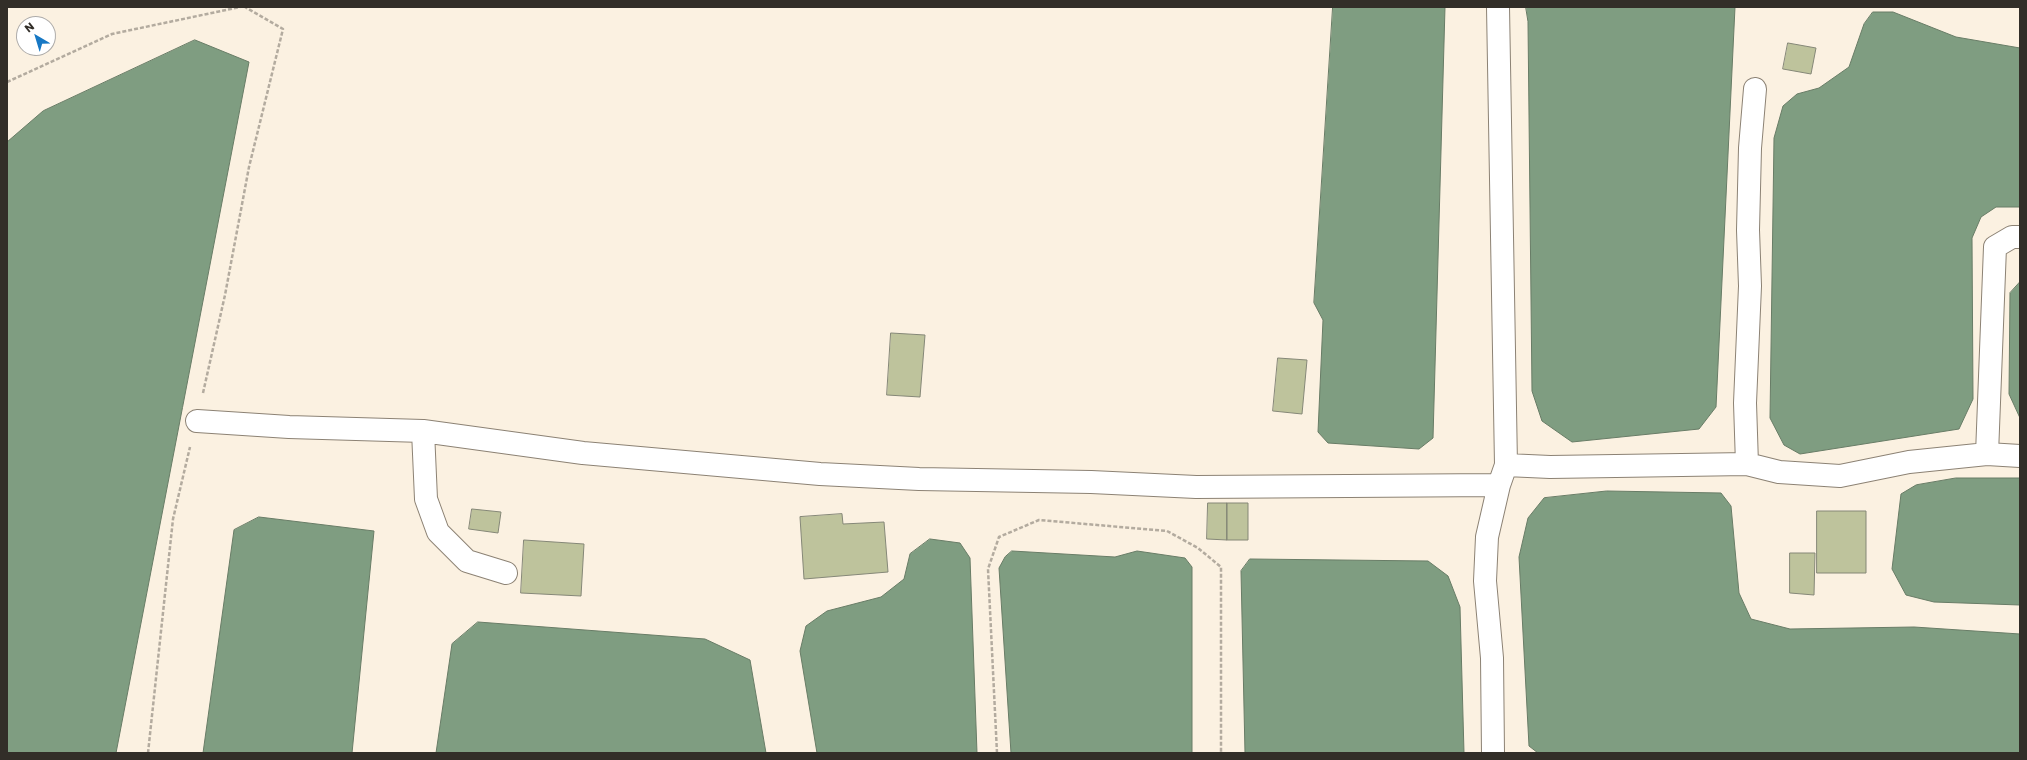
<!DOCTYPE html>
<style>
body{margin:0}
#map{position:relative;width:2027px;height:760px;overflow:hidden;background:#fbf1e1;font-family:Poppins,sans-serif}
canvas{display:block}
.frame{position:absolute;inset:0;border:8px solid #322e28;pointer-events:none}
.north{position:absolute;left:16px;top:16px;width:40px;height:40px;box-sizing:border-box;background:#fff;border:1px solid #adaba9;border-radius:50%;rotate:322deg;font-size:11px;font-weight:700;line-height:16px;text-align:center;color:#322e28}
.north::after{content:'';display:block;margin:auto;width:14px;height:18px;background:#1778c4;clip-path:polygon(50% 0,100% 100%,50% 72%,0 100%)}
</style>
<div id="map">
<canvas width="2027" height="760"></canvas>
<div class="frame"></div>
<div class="north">N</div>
</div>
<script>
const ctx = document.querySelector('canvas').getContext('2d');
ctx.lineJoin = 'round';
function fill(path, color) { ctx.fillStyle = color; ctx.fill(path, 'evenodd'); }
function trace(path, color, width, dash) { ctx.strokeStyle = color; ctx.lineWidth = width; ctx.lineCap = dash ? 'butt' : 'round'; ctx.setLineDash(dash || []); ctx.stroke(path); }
const water = new Path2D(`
 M1333 7H1445L1433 438 1419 449 1328 443 1318 432 1323 320 1314 303Z
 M1526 7H1735L1716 407 1699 429 1572 442 1542 421 1532 391 1528 22Z
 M1873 12H1893L1956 37 2020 48V207H1996L1981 217 1972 238 1973 399 1959 429 1800 454 1784 445 1770 418 1774 138 1783 106 1797 94 1819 88 1849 67 1864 24Z
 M195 40 249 62 116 753H7V142L43 111Z
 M2020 282V418L2009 394 2010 293Z
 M1956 478H2020V605L1934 602 1906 595 1892 569 1901 494 1916 485Z
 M1607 491 1721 493 1731 506 1739 593 1751 619 1790 629 1914 627 2020 634V753H1538L1529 746 1519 557 1528 518 1544 498Z
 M259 517 374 531 352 753H203L234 530Z
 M930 539 960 543 970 558 977 753H817L800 651 806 626 827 611 881 597 904 579 910 554Z
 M1012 551 1115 557 1137 551 1185 558 1192 567V753H1011L999 568 1005 557Z
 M1250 559 1428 561 1448 576 1460 607 1464 753H1245L1241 571Z
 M478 622 705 639 750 660 766 753H436L452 644Z`);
const building = new Path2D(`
 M1788 43 1816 48 1811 74 1783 69Z
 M891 333 925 335 920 397 887 395Z
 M1278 358 1307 360 1302 414 1273 411Z
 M1208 503H1227V540L1207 539Z
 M1227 503H1248V540H1227Z
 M472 509 501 512 498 533 469 529Z
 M1817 511H1866V573H1817Z
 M842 514 843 524 884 522 888 572 804 579 800 517Z
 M524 540 584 544 581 596 521 593Z
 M1790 553H1815L1814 595 1790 593Z`);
const path = new Path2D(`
 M7 82 112 34 240 7
 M203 393 225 295 249 167 283 29 245 7
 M148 753 173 519 190 447
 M997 753 988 569 999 537 1039 520 1167 531 1198 548 1221 567V753`);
const minor = new Path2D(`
 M197 421 289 427 423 431 583 453 820 474 919 479 1091 482 1196 487 1499 485
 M423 431 426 499 438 532 467 561 506 573
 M1987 454 1995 247 2012 237H2020
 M1747 464 1779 472 1840 476 1909 462 1987 454 2020 456
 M1506 465 1550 467 1747 464 1745 403 1750 286 1748 230 1750 148 1755 89
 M1493 753 1492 658 1485 581 1487 537 1499 485 1506 465 1498 7`);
fill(water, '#7f9d81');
trace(water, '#687c66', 1);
fill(building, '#bec39c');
trace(building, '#858777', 1);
trace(minor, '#8c8274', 24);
trace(path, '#b3ab9f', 2.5, [4, 2]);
trace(minor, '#fff', 22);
</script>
